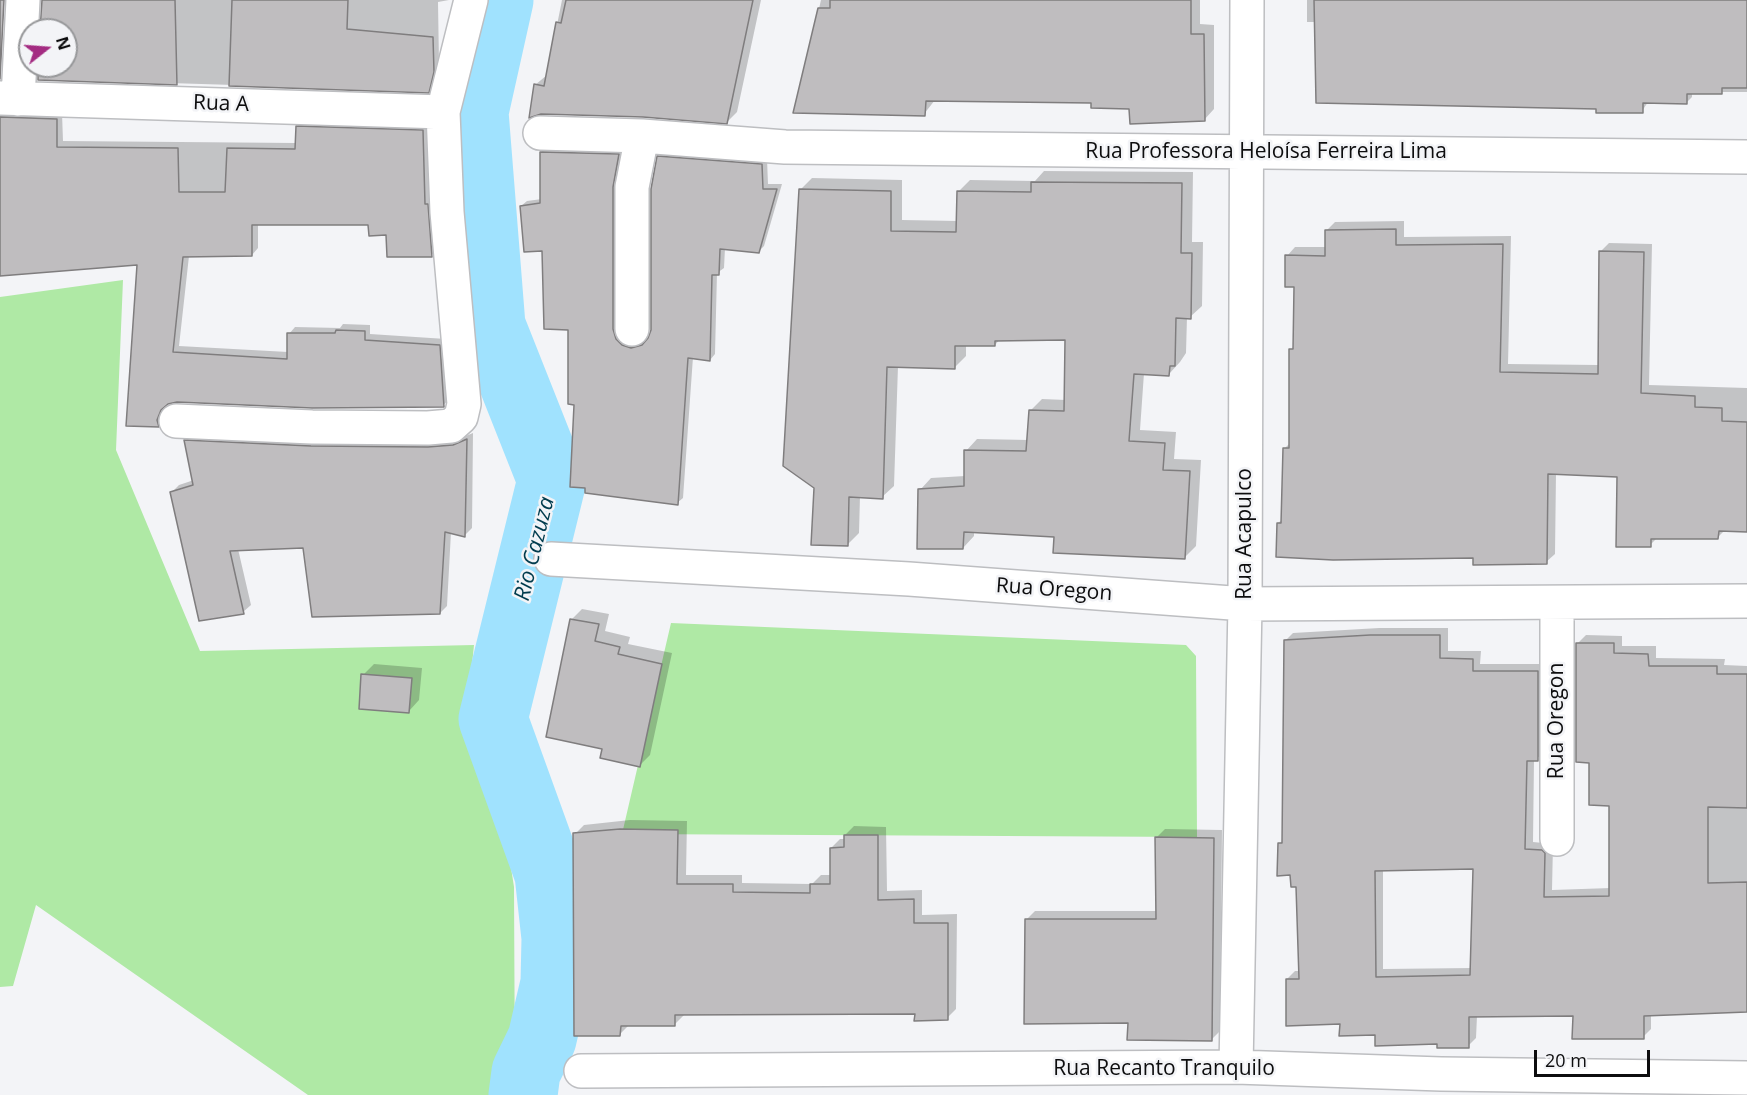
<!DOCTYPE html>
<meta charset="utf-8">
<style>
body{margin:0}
#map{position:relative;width:1747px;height:1095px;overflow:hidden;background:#f3f4f7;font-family:"Open Sans",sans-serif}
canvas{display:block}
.north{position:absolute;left:18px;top:18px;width:60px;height:60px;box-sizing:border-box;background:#f3f4f7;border:2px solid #97989a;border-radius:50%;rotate:73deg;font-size:16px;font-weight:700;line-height:24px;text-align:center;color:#0d0d0e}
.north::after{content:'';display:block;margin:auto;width:21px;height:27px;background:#a42c82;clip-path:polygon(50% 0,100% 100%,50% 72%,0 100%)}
.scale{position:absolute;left:1534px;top:1050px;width:116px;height:27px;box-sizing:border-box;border:3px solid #0d0d0e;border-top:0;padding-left:8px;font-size:18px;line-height:21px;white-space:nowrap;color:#0d0d0e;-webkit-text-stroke:4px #f3f4f7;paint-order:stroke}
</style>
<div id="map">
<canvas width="1747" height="1095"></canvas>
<div class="north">N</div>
<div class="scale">20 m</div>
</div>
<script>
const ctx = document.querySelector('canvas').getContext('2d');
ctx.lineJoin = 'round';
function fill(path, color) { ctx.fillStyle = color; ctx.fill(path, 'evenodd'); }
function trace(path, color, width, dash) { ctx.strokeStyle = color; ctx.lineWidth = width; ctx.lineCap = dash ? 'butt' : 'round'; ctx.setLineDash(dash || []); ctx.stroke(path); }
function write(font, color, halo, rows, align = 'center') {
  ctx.font = font + ' "Open Sans",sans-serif'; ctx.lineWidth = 5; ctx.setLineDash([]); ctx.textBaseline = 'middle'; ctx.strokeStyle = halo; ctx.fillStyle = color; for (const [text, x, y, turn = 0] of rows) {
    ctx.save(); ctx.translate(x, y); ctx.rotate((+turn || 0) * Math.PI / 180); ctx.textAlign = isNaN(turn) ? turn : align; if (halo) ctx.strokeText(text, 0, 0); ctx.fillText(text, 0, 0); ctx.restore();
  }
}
const green = new Path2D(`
 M123 280 116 450 200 651 474 645 467 715 503 816 514 887 515 1095H308L36 905 13 986 0 987V297Z
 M671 623 1186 645 1196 656 1197 837 622 834Z`);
const shadow = new Path2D(`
 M43 0H449L438 2 439 64 434 85 428 91 39 79 40 66H66V30H42Z
 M562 0H761L737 112 727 122 535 85 547 75Z
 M821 0H1200V24L1214 25V109L1204 120 1092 101 935 100 924 114 795 112Z
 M1307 0H1747V92H1692V97L1686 103 1648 102 1642 111 1598 108 1315 22H1307Z
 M0 109 62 113 63 141 297 143V127L303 120 429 124 437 249 431 256 370 223 258 224V248L252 255 189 256 179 346 288 352 289 334 295 327 340 328 343 324 370 325V334L446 339 449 400 442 406 177 401 166 404 164 420 158 426 128 424 138 263 0 275Z
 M547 147 624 149 638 343 649 340 652 330 659 157 664 151 767 159 768 184H782L764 246 759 251 725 248 724 268 717 273 715 354 710 360 693 357 683 498 677 503 575 403 569 328 544 249 521 206 527 201 542 199 541 152Z
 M1044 171 1193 172 1192 242H1203L1202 306 1190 317H1187L1186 353 1180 362 1169 374 1144 373 1140 430 1176 432 1174 459 1201 460 1196 546 1185 557 1056 535 974 531V536L963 548 920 490 931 478 965 476 966 451 977 439 1029 440 1031 410 1042 399 1066 400 1067 339H1000L995 345H966V356L954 368 898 366 894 486 882 497 860 496 859 533 847 545 816 488 801 189 812 178 902 180V220L958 221V192L970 180 1035 181Z
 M1404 221V237L1511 236 1508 364 1599 365 1600 252 1609 243 1652 244 1649 385 1747 388V530H1725L1718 537 1657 538 1650 545 1619 475 1556 473 1555 554 1546 562 1474 557 1278 523 1283 519 1284 449 1291 442V350L1294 346 1296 286 1287 256 1295 247H1326V231L1335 222Z
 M473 433 472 528 465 535 451 532 447 606 440 613 304 546 238 549 251 605 243 612 172 492 179 485 194 480 185 441 192 434 461 438Z
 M582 609 609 614 605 631 630 637 628 644 672 653 650 755 639 766 604 748 547 736 572 619Z
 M1379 628H1448V651H1481L1480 664H1546V752L1534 760 1533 842 1553 844 1552 890 1611 888 1610 804 1591 761 1578 643 1586 635 1622 636V646H1656V658L1725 659 1724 665 1747 666V1010L1651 1014V1029L1643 1037 1574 1015 1477 1016 1476 1038 1468 1046 1376 1034 1341 1023 1287 979 1295 971H1300L1297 886 1280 843 1284 840 1285 641 1293 633ZM1474 868 1472 968 1383 969V869Z
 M374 664 422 668 419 700 409 711 363 675Z
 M630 820 687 821 686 875H742V883L812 884 821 875H831V848L840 839H845V835L854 826 886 827 887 891 922 890V915L957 914 956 1009 947 1018 916 1012 684 1015 675 1024H630L620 1034 575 834 584 825Z
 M1165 829 1222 830 1220 1031 1211 1040 1130 1022 1027 919 1035 911H1157V837Z`);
const river = new Path2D(`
 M499 0 474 112 491 326 552 480 493 719 549 874 556 938 555 983 542 1039 526 1072 523 1095`);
const building = new Path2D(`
 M0 0H4L0 79Z
 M42 0H175L177 85 38 80V66H66V30H40Z
 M232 0H348L347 29 433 37 434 72 429 93 229 86Z
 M566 0H753L727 124 643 117 541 114 529 118 534 84 544 86 556 22 561 23Z
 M830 0H1191V34H1204L1205 121 1130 124 1129 109 1091 108V103L926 101 925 116 793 113 818 8H830Z
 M1314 0H1747V88H1722V94H1687V104L1643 103V113H1596V109L1316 103Z
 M0 117 57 119V147L178 148 179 192H225L227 148 295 149 296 126 423 130 425 204H428L432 257H387L386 235 369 236 368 225H252V256L183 257 173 352 287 359V333H335L336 330 365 331V340L440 345 444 407 312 408 177 402 168 404 161 410 157 420 159 427 126 426 137 265 0 276Z
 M540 152 619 154 613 187V329L616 339 622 345 631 348 642 345 648 338 651 330V189L657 156 762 164 763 189H777L759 253 720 249 719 275H712L710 361 688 358 678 505 585 493V488L570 487 574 405 568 404V330L544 329 542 251 524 252 520 206 540 203Z
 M1031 182 1182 183 1181 253H1192L1191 319 1176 318 1175 366H1170L1169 376 1134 374 1129 441 1165 443 1163 470 1190 471 1185 559 1053 553 1054 537 964 532 963 549H917L918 489 964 486V450L1026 451 1029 410 1064 411 1065 340 995 341V346H955V369L887 367 883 499 849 497 848 546 811 545 814 488 783 466 799 189 891 191V231L956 232 957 191 1031 192Z
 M1396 229V245L1503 244 1500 372 1598 374 1599 251 1644 252 1641 393 1695 396V407L1722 408V421L1747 422V532L1719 531 1718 539H1651V547H1616L1617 477 1548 474 1547 564 1473 565V558L1333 560 1276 557 1277 523H1281L1283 448H1289V349H1293L1294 287H1285V255L1325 256V230Z
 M467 439 465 537 445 532 440 614 312 617 303 548 230 551 244 614 199 621 170 492 193 485 184 440 311 446 428 447 453 445Z
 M570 619 599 624 595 641 620 647 618 654 662 664 640 767 600 758 602 749 546 737Z
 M1370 635H1440V658L1473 659V671H1538V761H1527L1525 849 1542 850 1545 853 1544 897 1609 896V806L1589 805V763L1576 762V643H1614V653L1648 654 1649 666H1717V674H1747V808L1708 807V883L1747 882V1012L1644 1016V1039H1572L1573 1016 1469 1017V1048H1437V1044L1375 1046V1035L1339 1036 1340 1024 1286 1026V979H1299L1296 887H1291L1290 875 1277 876 1278 843H1282L1284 640ZM1473 869 1470 975 1376 977 1375 871Z
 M361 674 412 678 409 713 359 709Z
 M620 829 678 830 677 884H733V892L810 893V884H830V848L844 847V835H878V900L914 899V923H948V1020L914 1021 915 1014 675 1015V1026H621L620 1036H574L573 833Z
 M1155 837 1214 838 1212 1041 1127 1040 1128 1023 1024 1024 1025 919H1156Z`);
const minor = new Path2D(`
 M0 98 443 112
 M18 99 23 0
 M540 133 642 136 785 147 1747 157
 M632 329V187L642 136
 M176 421 312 427 428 428 451 426 461 417 464 404 447 212 443 112 471 0
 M551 559 909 579 1245 604 1747 601
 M1557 603V839
 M1236 1067 1245 604 1247 0
 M581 1071 1236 1067 1441 1074 1747 1078`);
const streetNames = [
 ["Rua A",221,104,2],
 ["Rua Professora Heloísa Ferreira Lima",1266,152],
 ["Rua Acapulco",1245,534,-90],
 ["Rua Oregon",1054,590,4],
 ["Rua Oregon",1557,721,-90],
 ["Rua Recanto Tranquilo",1164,1069]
];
const waterNames = [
 ["Rio Cazuza",535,549,-76]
];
fill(green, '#afe9a5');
fill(shadow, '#0003');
trace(river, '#a0e2fe', 69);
fill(building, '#bfbdbf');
trace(building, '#7f7d7e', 1.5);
trace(minor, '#bdbec1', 36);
trace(minor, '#fff', 33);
write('21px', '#0d0d0e', '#f3f4f7', streetNames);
write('italic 22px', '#013c4e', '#f3f4f7', waterNames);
</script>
